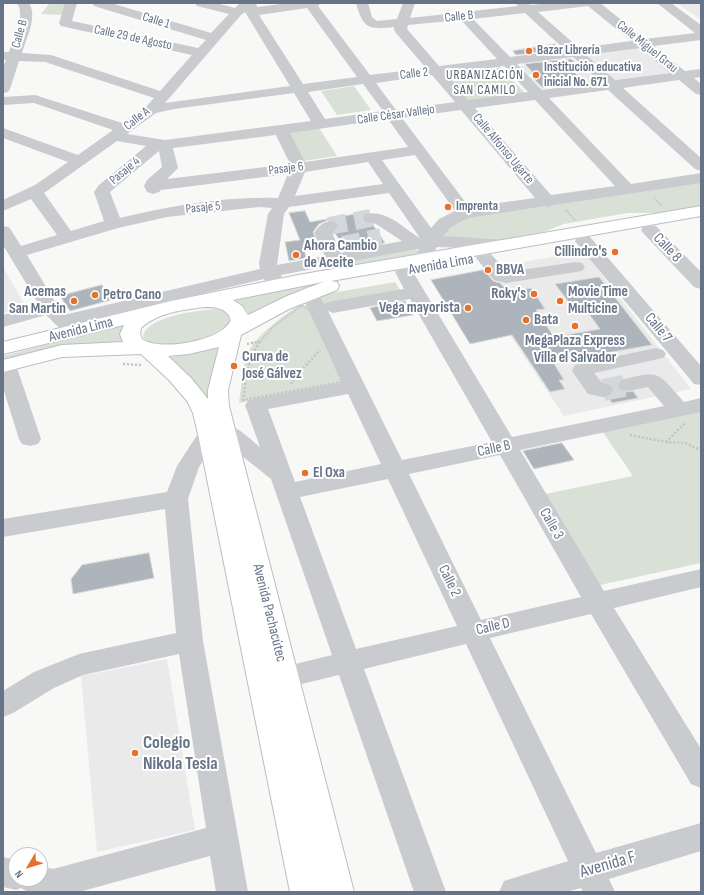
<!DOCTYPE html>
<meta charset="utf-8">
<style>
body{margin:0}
#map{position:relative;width:704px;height:895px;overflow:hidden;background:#f8f9f6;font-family:"Sofia Sans Condensed",sans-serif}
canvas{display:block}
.frame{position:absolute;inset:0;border:4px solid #677488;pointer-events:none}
.north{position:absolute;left:8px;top:847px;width:40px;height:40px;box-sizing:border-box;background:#fff;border:1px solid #c2c7cf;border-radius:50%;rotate:232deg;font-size:11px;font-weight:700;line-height:16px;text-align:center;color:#677488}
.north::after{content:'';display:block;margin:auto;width:14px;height:18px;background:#e77128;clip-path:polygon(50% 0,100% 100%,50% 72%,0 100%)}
</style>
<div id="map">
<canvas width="704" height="895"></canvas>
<div class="frame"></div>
<div class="north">N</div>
</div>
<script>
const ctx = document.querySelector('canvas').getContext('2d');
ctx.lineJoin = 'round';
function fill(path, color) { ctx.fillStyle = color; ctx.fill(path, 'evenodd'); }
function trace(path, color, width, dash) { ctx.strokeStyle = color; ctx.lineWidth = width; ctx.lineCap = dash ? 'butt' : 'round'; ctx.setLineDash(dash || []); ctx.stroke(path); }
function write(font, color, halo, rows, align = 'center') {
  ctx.font = font + ' "Sofia Sans Condensed",sans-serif'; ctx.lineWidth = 4; ctx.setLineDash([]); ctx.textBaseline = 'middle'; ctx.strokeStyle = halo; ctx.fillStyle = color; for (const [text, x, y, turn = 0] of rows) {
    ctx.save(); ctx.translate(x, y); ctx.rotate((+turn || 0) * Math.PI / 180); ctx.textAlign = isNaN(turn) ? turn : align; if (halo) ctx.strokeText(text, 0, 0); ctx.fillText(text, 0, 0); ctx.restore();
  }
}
const built = new Path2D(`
 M677 3H701V20Z
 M639 47 670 73 613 80 584 54Z
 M573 59 599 82 542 89 531 77H534L533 74 528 75 520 66Z
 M579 252 586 254 691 389 564 416 469 274 473 271Z
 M3 267 26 307 3 313Z
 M167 659 195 830 97 852 81 676Z`);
const green = new Path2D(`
 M50 3H70L61 15 41 14Z
 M500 67 525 93 465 101 442 75Z
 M354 86 371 110 337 115 321 91Z
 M319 128 337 156 304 161 288 132Z
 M701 179V206L657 213H628L564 224 543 232 500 240 444 237 443 235 455 219Z
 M416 248 419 253 329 270 326 264Z
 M345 278 303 290 249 315C247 307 236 303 229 299Z
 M395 282 401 291 325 305 320 295Z
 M301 304 311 308 346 384 239 403C241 389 242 374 245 360 251 338 283 316 301 304Z
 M217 309 226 312 230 317 229 323C213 338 160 357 143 337 146 316 200 310 217 309Z
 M126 324V343L3 361V356Z
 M219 347 222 348 217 420 168 358Z
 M697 409 701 414V563L600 585 545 494 633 476 600 428Z`);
const building = new Path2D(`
 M555 44 561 49 516 55 513 51Z
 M571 59 578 65 567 66 584 81 543 88 533 78 537 77 525 64Z
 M305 211 310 222 366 212 362 217 364 223 374 225H373L385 243 347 250 334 232 339 225 335 221 328 220 319 224 313 232 318 246 304 248 306 258 289 261 285 242 300 240 289 213Z
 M484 270 493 281 500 283 508 291 531 288 545 309 536 310 554 337 600 329 581 303 571 305 555 284 599 277 652 345 553 362 564 380H559L565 389 550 392 512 335 470 344 431 280Z
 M102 285 111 300 70 311 60 296Z
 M405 301 413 315 377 321 370 308Z
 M619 380 617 386 620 391 628 392 633 391 638 398 612 403 608 397 611 396 614 389 611 384 607 383Z
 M562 443 574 460 534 469 523 451Z
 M149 553 154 578 73 594 71 579 82 565Z`);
const minorTunnelFar1 = new Path2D(`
 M329 226 371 218
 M343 245 381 237`);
const minorTunnel = new Path2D(`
 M603 390 628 385`);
const pathFar2 = new Path2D(`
 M499 79H503L504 80 501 81Z
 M468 87 475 86`);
const pathFar1 = new Path2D(`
 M654 198 662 206
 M566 210 576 221
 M252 343 260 341
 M259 343 274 326 301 306C317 310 320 328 326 343`);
const path = new Path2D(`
 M260 342C247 358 246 380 243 400L342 382 326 342
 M247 344 257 342
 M123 364 142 365
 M291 384 297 375 320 350
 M630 435 666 442 685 443 701 450
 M666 442 685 423`);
const minor = new Path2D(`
 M17 3H29C38 17 26 39 22 53L51 55 160 91 192 55 61 26 59 23 65 3H77L72 21 198 48 206 40 94 6 92 3H111L211 33 229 14 197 6 195 3H216L235 8 240 3H256L257 7 289 3H321L318 6 370 75 426 68 395 32 394 29V27C369 30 363 29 356 3H368L372 17 377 21 397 19 403 3H415L410 18 518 6 515 3H528L531 5 551 3H600L645 39 695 33 657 3H671L701 25V40L654 46 685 71 701 69V77L694 78 701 84V95L696 94 679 80 623 88 701 158V171L695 169 608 90 549 98 631 184 701 173V183L554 205 548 207 545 206 468 218 451 227 443 236 507 240 510 244 507 248 501 249 437 247 432 256 426 257 420 256 417 252 419 249H416L281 275 285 284 283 288 276 290 269 288 264 279 78 323 84 330 81 334C65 338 57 325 46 315L3 327V315L39 305 3 245V226L9 227 21 246 57 235 31 199 3 211V200L35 185 68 162 3 138V128L78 155 113 130 34 103 3 105V97L35 95 122 123 146 107 154 98 45 62 19 61 10 89 8 92 3 93V68L6 60H3V52H9C13 39 26 17 17 3ZM588 6 631 41 579 48 538 12ZM307 8 357 77 303 84 259 15ZM245 12 290 86 165 103 241 15ZM525 13 565 50 510 57 473 19ZM461 20 497 59 439 66 407 29 408 25ZM640 48 670 73 615 80 586 55ZM573 57 600 82 542 90 517 64ZM504 66 528 92 468 100 446 74ZM432 75 455 102 396 110 376 83ZM363 84 383 111 325 119 308 92ZM294 93 311 121 165 140 127 134 156 113 174 109ZM535 100 615 186 551 195 475 108ZM461 110 535 198 469 207 402 118ZM388 119 408 147 305 162 290 133ZM276 135 290 164 167 179 178 168 173 148ZM117 141 146 146 99 185 94 192 104 221 71 231 44 193ZM159 151 162 167 147 180 144 186 147 192 153 194 159 192 161 190 288 174 278 198C227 196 169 206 120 218L110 192ZM415 155 455 211 439 219 431 228 382 160ZM368 162 383 184 295 196 305 172ZM389 193 420 238C403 228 387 209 365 214L363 218 365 222 376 224 402 241 341 253 332 233 338 226 335 222C324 220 320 225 314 233L325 256 277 265 284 214 289 207ZM259 207 272 208 268 214 259 263 260 269 68 314 57 305 27 255 118 228 167 217Z
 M650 225 656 226 701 272V289L694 287 644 234 641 230 644 226Z
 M584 236 590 237 701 366V385L694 384 578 245 575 241 578 237Z
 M485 253 491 254 507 272 576 262 582 263 585 267 582 271 576 272 506 283 494 280 476 258 479 254Z
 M404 267 410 268 413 272 512 437 664 406 648 387 628 391 621 390 618 385 621 380C661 370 657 372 684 402L701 398V412L520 450 604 591 701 569V587L614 608 701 749V788L691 784 591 614 490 638 596 853 701 823V851L609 879 615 892H583L581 888 566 892H499L504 881 568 861 466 644 364 669 446 892H414L339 675 285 688 275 685 271 677 275 669 332 655 271 479 218 437 199 467 188 499 203 641 248 892H216L210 856 79 892H28L21 888 16 890 3 887V857L16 860V879H40V866L53 869 206 828 179 654 83 675 54 688 13 713 3 717V691L34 672 79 654 176 633 165 509 3 537V519L167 492 177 466 201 429 209 427 216 429 217 426C234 421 247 437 260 447L245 405 249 400 342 382 300 292 302 288 309 286 316 288 325 305 326 303 333 301 404 289 395 272 398 268ZM410 299 492 442 402 460 328 311 333 313ZM348 394 381 464 295 482 268 409ZM500 455 581 597 481 620 409 474ZM388 479 457 626 356 649 300 497Z
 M656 348 663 350 666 354 663 358 594 373 602 383 610 385 613 390 610 395 603 397 588 394 572 371 575 365Z
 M6 359 13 361 16 365 41 439 38 444 30 446 22 444 19 439 3 388V360Z`);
const major = new Path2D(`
 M701 206V216L331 281 337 282 339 286 337 290 289 309 241 335 228 390 229 406 354 892H322L317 872 322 892H290L198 434 193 413 187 401 169 380 141 354 62 357 3 372V360L62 345 123 342 120 334 124 325 3 354V342L171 301 298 275ZM323 282 287 296 248 315 242 306 233 300ZM205 307C216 307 227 308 231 320 222 341 160 352 142 339L140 334 141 328C158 312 184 310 205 307ZM219 347 208 390V399L191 378 168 356 189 354Z`);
const markers = [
 [529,51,4,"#e77128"],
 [536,75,4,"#e77128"],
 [448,207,4,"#e77128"],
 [615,252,4,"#e77128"],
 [296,255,4,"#e77128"],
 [488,270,4,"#e77128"],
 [534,294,4,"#e77128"],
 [95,295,4,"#e77128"],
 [74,301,4,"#e77128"],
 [560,301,4,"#e77128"],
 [468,308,4,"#e77128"],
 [526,320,4,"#e77128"],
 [575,326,4,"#e77128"],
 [234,366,4,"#e77128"],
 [305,473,4,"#e77128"],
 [135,753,4,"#e77128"]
];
const farStreetnames = [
 ["Calle B",459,17,-6],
 ["Calle 1",156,21,17],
 ["Calle B",20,34,-74],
 ["Calle 29 de Agosto",133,38,12],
 ["Calle Miguel Grau",647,47,39],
 ["Calle 2",414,74,-7],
 ["Calle César Vallejo",396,115,-8],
 ["Calle A",137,119,-38],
 ["Calle Alfonso Ugarte",503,149,50],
 ["Pasaje 6",286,169,-7],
 ["Pasaje 4",125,171,-40],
 ["Pasaje 5",203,208,-6]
];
const farPoinames = [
 ["Bazar Librería",537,51],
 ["Institución educativa",544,68],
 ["inicial No. 671",544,83],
 ["Imprenta",456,207]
];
const farNeighbourhoodnames = [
 ["URBANIZACIÓN",485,76],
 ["SAN CAMILO",485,91]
];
const poiNames = [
 ["Ahora Cambio",304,246],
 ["de Aceite",304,263],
 ["Cillindro's",607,252,"right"],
 ["BBVA",496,270],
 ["Acemas",66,292,"right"],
 ["San Martin",66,309,"right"],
 ["Movie Time",568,292],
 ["Multicine",568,309],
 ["Roky's",526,294,"right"],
 ["Petro Cano",103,295],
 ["Vega mayorista",460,308,"right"],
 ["Bata",534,320],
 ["MegaPlaza Express",575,341,"center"],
 ["Villa el Salvador",575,358,"center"],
 ["Curva de",242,357],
 ["José Gálvez",242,374],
 ["El Oxa",313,473]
];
const streetNames = [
 ["Calle 8",667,248,46],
 ["Avenida Lima",441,265,-10],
 ["Calle 7",658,328,50],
 ["Avenida Lima",81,330,-14],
 ["Calle B",494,449,-12],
 ["Calle 3",551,524,60],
 ["Calle 2",449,581,64],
 ["Avenida Pachacútec",269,613,76],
 ["Calle D",493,627,-13]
];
const nearPoinames = [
 ["Colegio",143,743],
 ["Nikola Tesla",143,764]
];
const nearStreetnames = [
 ["Avenida F",608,865,-16]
];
fill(built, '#e9eae9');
fill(green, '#d9e1d7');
fill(building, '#adb4bb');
trace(building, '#dadbd8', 1);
trace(minorTunnelFar1, '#d4d8da', 18, [18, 8]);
trace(minorTunnel, '#d4d8da', 22, [22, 11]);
trace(major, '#bbbec2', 2);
trace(pathFar2, '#c2c3c6', 1.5, [1, 1]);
trace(pathFar1, '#c2c3c6', 2, [1.5, 1.5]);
trace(path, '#c2c3c6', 2.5, [2, 2]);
fill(minor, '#c9cbcf');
fill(major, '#fff');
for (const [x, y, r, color] of markers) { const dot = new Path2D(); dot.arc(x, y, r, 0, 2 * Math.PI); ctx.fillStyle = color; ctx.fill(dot); trace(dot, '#fff', 1.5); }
write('13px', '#677488', '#fff', farStreetnames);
write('bold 13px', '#677488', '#fff', farPoinames, 'left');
ctx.letterSpacing = '1px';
write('13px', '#555f6d', '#fff', farNeighbourhoodnames);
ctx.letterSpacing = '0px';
write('bold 15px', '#677488', '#fff', poiNames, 'left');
write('15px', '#677488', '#fff', streetNames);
write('bold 18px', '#677488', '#fff', nearPoinames, 'left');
write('18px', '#677488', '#fff', nearStreetnames);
</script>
